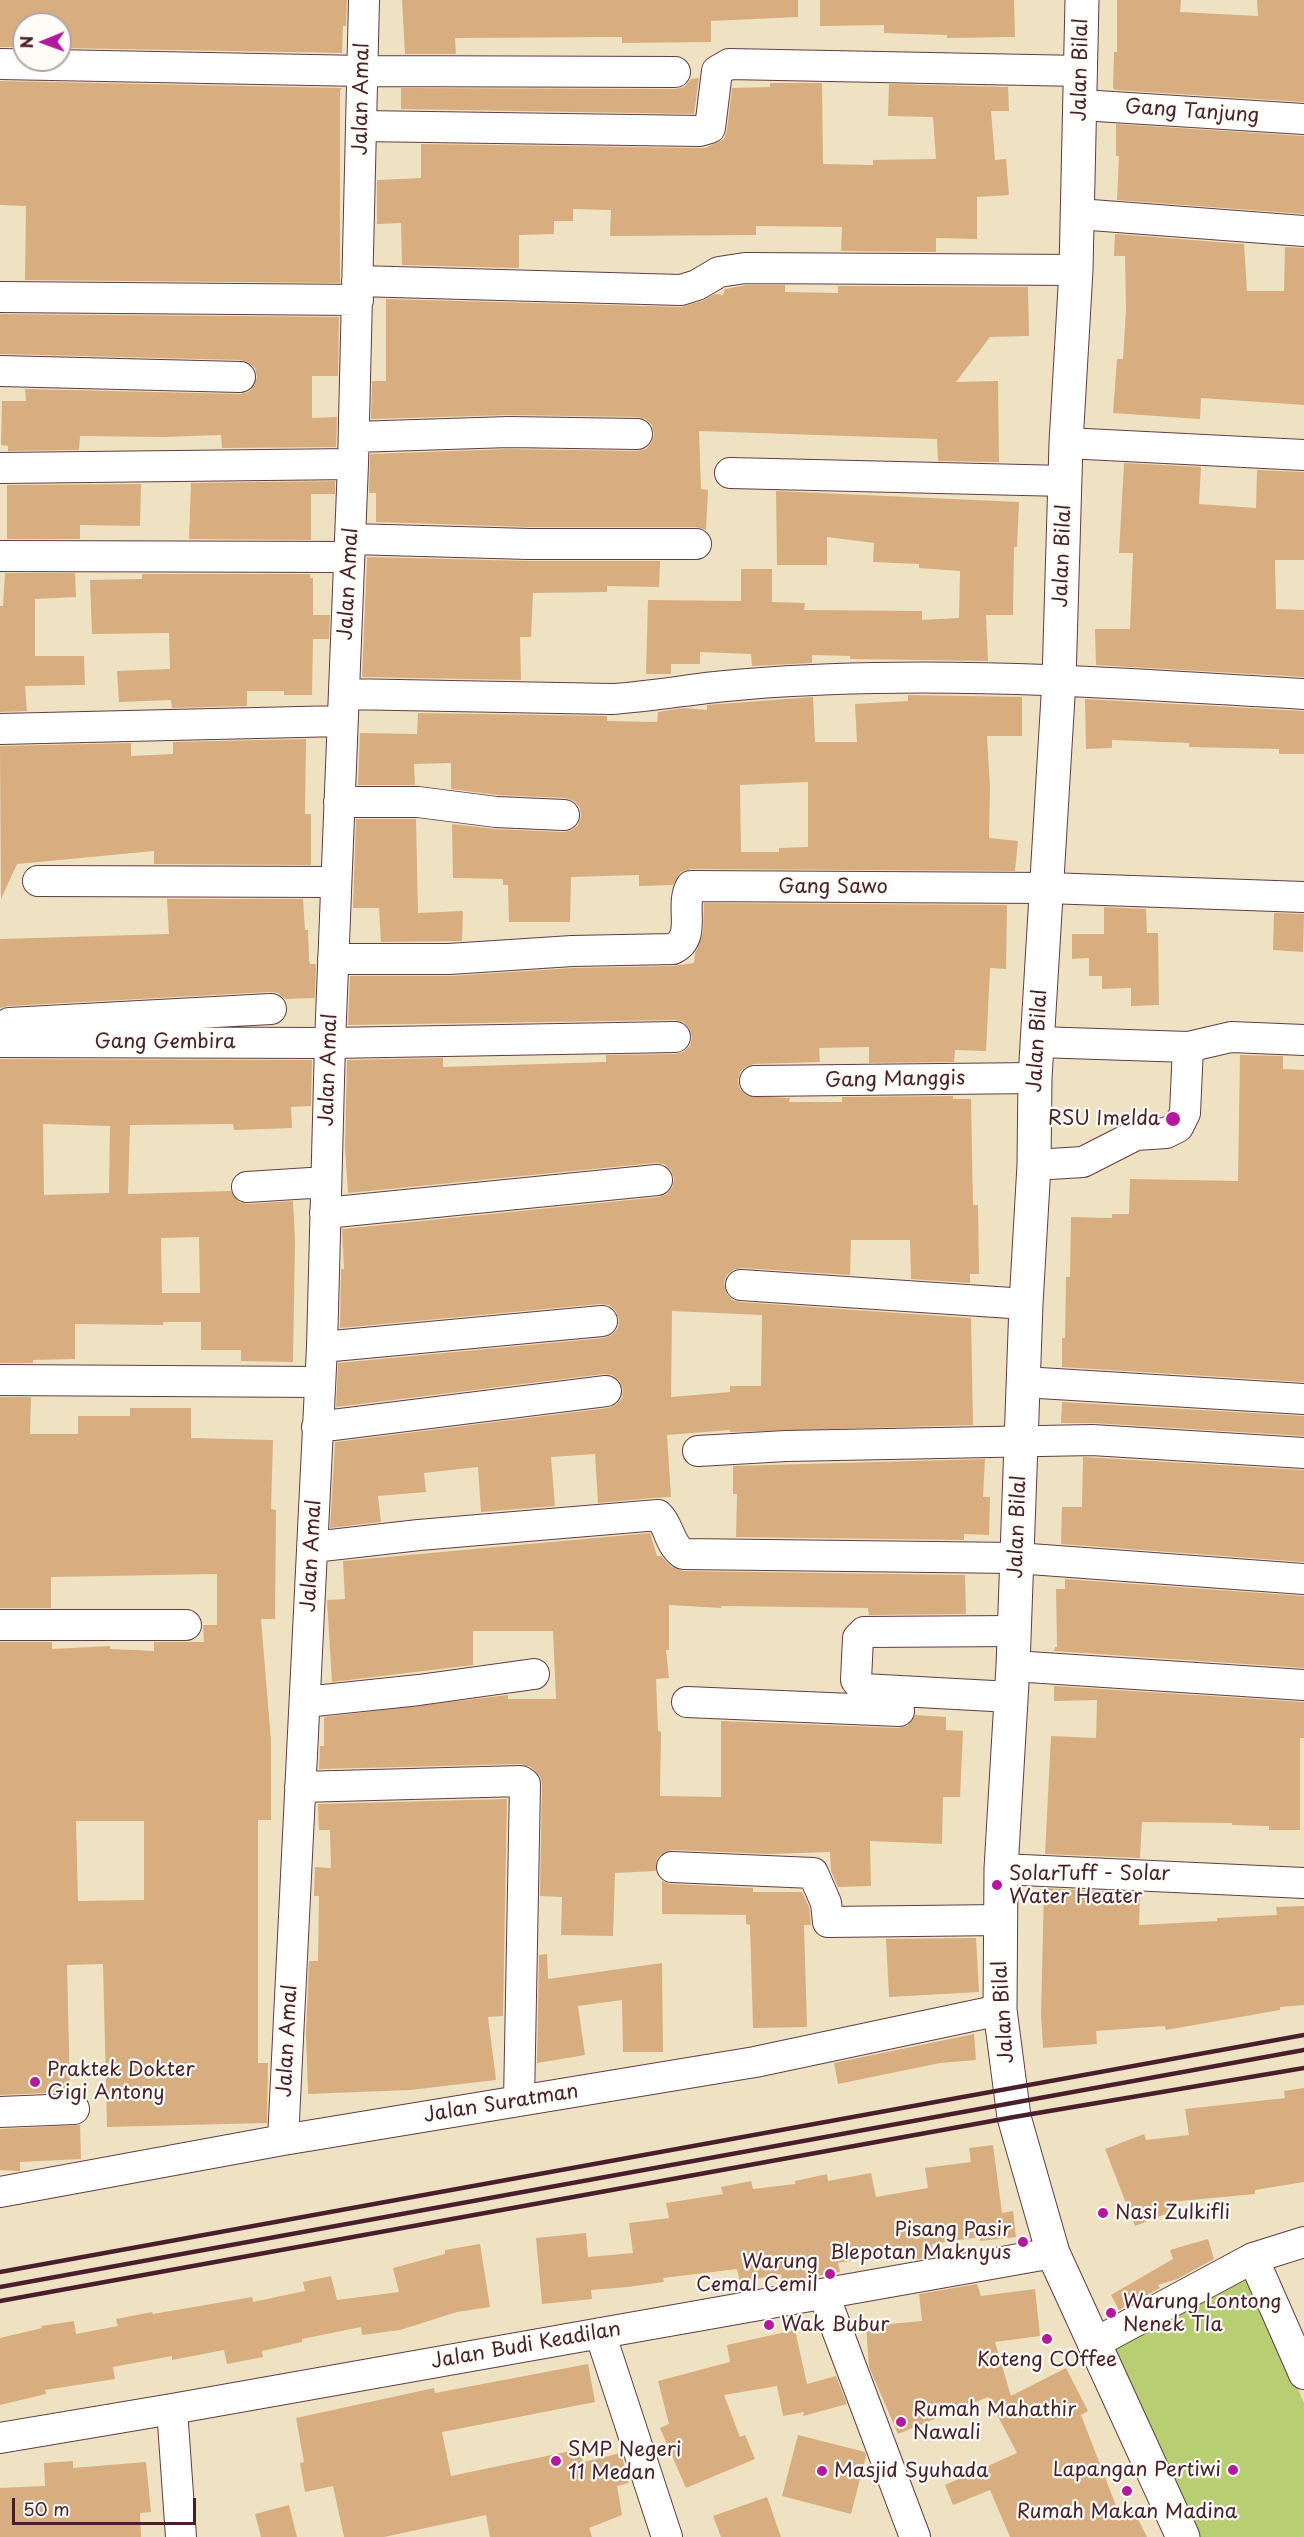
<!DOCTYPE html>
<style>
body{margin:0}
#map{position:relative;width:1304px;height:2537px;overflow:hidden;background:#eee2c3;font-family:"Playpen Sans",sans-serif}
canvas{display:block}
.north{position:absolute;left:12px;top:12px;width:60px;height:60px;box-sizing:border-box;background:#fdfcf7;border:2px solid #b5a4a5;border-radius:50%;rotate:269deg;font-size:16px;font-weight:700;line-height:24px;text-align:center;color:#4a1f2b}
.north::after{content:'';display:block;margin:auto;width:21px;height:27px;background:#b5179e;clip-path:polygon(50% 0,100% 100%,50% 72%,0 100%)}
.scale{position:absolute;left:12px;top:2498px;width:184px;height:27px;box-sizing:border-box;border:3px solid #4a1f2b;border-top:0;padding-left:8px;font-size:18px;line-height:21px;white-space:nowrap;color:#4a1f2b;-webkit-text-stroke:4px #fdfcf7;paint-order:stroke}
</style>
<div id="map">
<canvas width="1304" height="2537"></canvas>
<div class="north">N</div>
<div class="scale">50 m</div>
</div>
<script>
const ctx = document.querySelector('canvas').getContext('2d');
ctx.lineJoin = 'round';
function fill(path, color) { ctx.fillStyle = color; ctx.fill(path, 'evenodd'); }
function trace(path, color, width, dash) { ctx.strokeStyle = color; ctx.lineWidth = width; ctx.lineCap = dash ? 'butt' : 'round'; ctx.setLineDash(dash || []); ctx.stroke(path); }
function write(font, color, halo, rows, align = 'center') {
  ctx.font = font + ' "Playpen Sans",sans-serif'; ctx.lineWidth = 4.5; ctx.setLineDash([]); ctx.textBaseline = 'middle'; ctx.strokeStyle = halo; ctx.fillStyle = color; for (const [text, x, y, turn = 0] of rows) {
    ctx.save(); ctx.translate(x, y); ctx.rotate((+turn || 0) * Math.PI / 180); ctx.textAlign = isNaN(turn) ? turn : align; if (halo) ctx.strokeText(text, 0, 0); ctx.fillText(text, 0, 0); ctx.restore();
  }
}
const green = new Path2D(`
 M1249 2278 1304 2403V2537H1191L1107 2346Z`);
const building = new Path2D(`
 M0 0H347L346 26H343L342 53 60 48V24H24V47H0Z
 M402 0H798V17L711 21V42L622 43V37L455 38 456 54H405Z
 M820 0H1014L1015 37 947 38V35L884 33V25L820 26Z
 M1117 0H1181L1180 12 1258 16 1257 0H1304V102L1115 90 1113 88 1114 52H1117Z
 M699 78 694 114 401 109V88L675 89 684 87 691 79Z
 M0 81 342 88 340 91V283L25 280 26 206 0 205Z
 M770 83H822L823 164 873 165V160L936 159 933 117 888 116 889 84 1008 87 1009 111H991L995 160 1006 159 1009 195 977 197V239L936 238V252L841 251 842 227 756 226V235L610 236 611 210 573 209V221H554V234L519 235V268L402 265 401 223 377 224V180L421 178V144L705 148 724 139 727 130 732 88 770 87Z
 M1116 124 1304 136V214L1117 200 1119 156H1116Z
 M1115 234 1244 244 1247 291H1284L1285 247 1304 248V405L1201 398 1200 419 1113 413 1117 359H1123L1126 309 1125 256H1114Z
 M746 285H785V292L838 293V286L1028 287 1029 336 990 337 956 382 998 381 999 462 938 461 937 439 699 431 701 489 708 490 706 530 696 527H529L376 522V493H369L370 454 509 449 637 451 646 449 651 443 654 435 652 425 645 419 637 417 509 415 371 419 372 381H386V299L681 307 702 301 715 294 723 295 725 289Z
 M0 314 339 317 338 376H312V418L337 417 336 447 222 448 221 435 163 437 80 436 79 450 8 451V446L1 445 2 401H26L25 389 240 394 248 392 254 386 257 377 255 368 249 363 240 360 0 354Z
 M1124 463 1201 467 1199 504 1256 508 1257 470 1304 472V560H1275L1276 609 1304 610V677L1096 665 1095 629H1130L1133 553H1119Z
 M335 481V494H311V540L189 539 191 483Z
 M141 484 140 526 80 525V539H7V485Z
 M776 491 1019 502 1017 547H1014L1013 615H986L988 661 850 659V656L812 655V663L752 666 751 654 700 652V664H671V674H646L648 600 741 601V569H772V602L805 603 804 610 922 611V620L959 618 960 571 919 568V564L873 562 874 543 827 537V565H777Z
 M367 557 529 561H660L659 587 607 586V592L533 593 531 637H520L521 680 362 677Z
 M5 573H75L76 597 35 599V656H84L85 685 25 686 27 711 0 712V606H3Z
 M142 574H310V578H313V615H330L329 639H313L312 695H284V691H247V706L172 708 171 700 119 702 117 671 170 669 169 633 92 634 90 580 142 579Z
 M908 695 1022 697V736H987L990 787 989 838 1018 841 1015 871 691 869 681 872 673 885 639 886V875L571 877 570 922H509L508 885H503V879L453 878 452 824 495 829 564 832 572 830 578 825 581 816 580 808 574 801 565 798 497 795 451 789V763L414 764 415 785H358L360 733 417 734 418 713 607 716V721L657 722 658 712 683 708 707 710V705L813 697 815 742H857L855 704 908 701ZM808 782V847L779 848V852H741L740 785Z
 M1085 699 1304 711V754H1279V749L1189 747V743L1112 740V748L1086 749Z
 M306 739 305 814H311V865L154 864V851L17 864 1 899 0 746 131 743V756L173 754V742Z
 M356 819H416L418 913 463 911 462 941 381 942 379 908H353Z
 M167 899H303L305 930H308L309 961 310 964H316L315 998 285 999 278 993 270 992 8 1006 0 1008V939L169 934Z
 M704 903 1007 905 1006 969 990 968 986 1051 955 1050 954 1062 869 1063V1047L819 1048 820 1062 754 1064 746 1067 740 1072 738 1081 740 1089 747 1096 790 1098 789 1102H842V1097L953 1096V1099H971L973 1205H978L979 1274H970V1283L911 1279 910 1240H851L850 1275 742 1268 733 1270 727 1275 724 1283 726 1293 732 1300 740 1302 971 1318 973 1425 730 1432V1430L667 1435 671 1497 653 1498 598 1503 595 1454 551 1457 555 1506 481 1512 478 1467 424 1473 426 1492 378 1496 381 1522 330 1528 335 1442 608 1408 617 1404 622 1398 623 1389 619 1380 612 1375 604 1374 336 1407 338 1363 604 1338 612 1335 618 1328 619 1320 616 1311 609 1305 600 1304 340 1328 341 1269H344L342 1229 659 1197 667 1194 672 1188 674 1179 671 1170 664 1164 655 1163 348 1193 345 1147 347 1060 443 1058V1067L606 1062V1055L675 1054 683 1052 690 1046 692 1037 689 1028 683 1022 675 1020 348 1025 350 976H450L573 968 673 966 694 963 695 953 703 933ZM672 1311 762 1315 761 1386H730V1392L671 1397Z
 M1104 907 1146 909 1147 933H1158L1159 1005 1131 1006V988L1102 989V976H1089V958L1072 959V934H1104Z
 M1274 913 1304 914 1303 952 1273 950Z
 M1240 1055 1283 1056V1069L1304 1070V1382L1062 1367V1338H1065L1066 1277H1070L1071 1217 1112 1218V1214H1129L1130 1179 1238 1181Z
 M0 1059 312 1060 311 1106 291 1107 292 1128 234 1130 233 1124 130 1125 128 1194 231 1191 239 1202 248 1204 293 1201 295 1240 293 1362 241 1361V1350H201V1322H163V1325L75 1324V1359L33 1360V1363H0ZM43 1124 110 1126 109 1193 44 1195ZM199 1237 200 1293H162L161 1238Z
 M0 1397H31L30 1434H78V1416H130V1408H191V1438L273 1440 271 1509 276 1510 275 1619H261L271 1741V1820H258V2063H268L267 2123 107 2127 103 1964 67 1965 70 2092 0 2095V1642H52V1649L110 1646V1649L154 1651V1642H204L203 1625H217V1574L51 1577V1608H0ZM76 1821H144V1900L78 1901Z
 M1062 1402 1304 1416V1436L1093 1423H1061Z
 M1083 1457 1304 1470V1562L1061 1544 1062 1507H1082Z
 M985 1459 983 1497H990L989 1535 964 1534V1540L736 1537 737 1494H733V1466Z
 M650 1533 657 1556H661L672 1567 683 1571 965 1575 966 1614 869 1615 868 1608 722 1606 721 1608 669 1605V1650H666L669 1678 656 1679 658 1731 661 1732 660 1796 721 1797V1721L898 1728 907 1726 915 1715 946 1717V1730L963 1731 960 1797H943L942 1844 870 1841 871 1886 838 1887 831 1871 830 1852 770 1854 673 1850 665 1852 657 1858 656 1871 615 1873 613 1936 561 1935 562 1897 540 1896 542 1784 540 1776 531 1767 521 1764 319 1769 320 1746H324V1717L508 1695V1699H556L553 1631H473V1665L332 1682 327 1600 345 1599 343 1561Z
 M1065 1579 1304 1596V1668L1054 1651 1055 1647H1057L1056 1589H1065Z
 M1054 1686 1304 1702V1738H1300V1830H1269V1826L1232 1825V1823L1142 1822 1140 1858 1045 1854 1051 1736 1096 1738 1097 1700 1054 1701Z
 M507 1799 503 2016 488 2017 496 2080 410 2090 308 2094 306 2034 309 1961H318L319 1896H314L315 1867 331 1868 330 1830H319L318 1804Z
 M662 1881 671 1884 753 1888V1892H802L809 1907 811 1925H804L807 2027 753 2028 750 1925 746 1924V1915L662 1914Z
 M1044 1888 1140 1893 1139 1925 1217 1921V1918L1277 1915 1276 1907 1304 1906V2005L1280 2007V2010L1166 2030 1165 2026 1096 2031 1097 2044 1043 2048 1041 2015Z
 M976 1938 979 1992 889 1997 886 1939Z
 M547 1954 548 1979 662 1963 663 2052H623L622 2000 578 2006 585 2055 537 2063 539 1955Z
 M974 2034 976 2060 940 2063 838 2084 834 2063Z
 M1304 2088V2182L1255 2190V2194L1170 2202 1173 2211 1135 2226 1105 2149 1144 2134 1146 2140 1189 2135 1185 2109 1285 2098 1284 2091Z
 M80 2125 81 2159 20 2162V2171L0 2170V2129Z
 M993 2145 1002 2213 1013 2211 1016 2237 980 2241V2237L932 2244 933 2257 913 2260V2250L838 2263 840 2272 782 2282 781 2274 740 2282 737 2269 663 2278 664 2282 628 2287 591 2290 592 2299 542 2304 536 2238 586 2233 588 2257 633 2253 629 2223 669 2218 666 2203 723 2194 721 2187 751 2181 753 2189 795 2184V2181L827 2174 828 2181 871 2173 876 2197 928 2188 925 2168 971 2162 969 2148Z
 M1208 2239 1214 2259 1177 2279 1158 2285 1160 2288 1119 2310 1111 2295 1173 2259 1170 2250Z
 M480 2244 490 2307 457 2312 400 2330 362 2335 361 2327 302 2339V2342L262 2351 263 2357 227 2364 224 2350 172 2360V2356L113 2367 115 2379 45 2390 46 2394 0 2405V2338L42 2328 41 2326 74 2321 76 2334 118 2326 116 2319 152 2312 153 2314 252 2297 253 2302 305 2291 303 2282 331 2276 337 2300 399 2292 393 2268 445 2254V2250Z
 M977 2284 981 2296 1035 2289 1040 2336 995 2342 1011 2396 1066 2368 1088 2411 1081 2415 1118 2511 1131 2505 1147 2537H1010L990 2490 953 2505 945 2485 1017 2453 988 2397 898 2434 869 2367 866 2326 922 2321 919 2294Z
 M795 2330 807 2384 836 2376 847 2404 803 2416 804 2412 783 2416 777 2386 724 2395 740 2437 745 2435 755 2459 686 2488 660 2428 669 2424 658 2381 730 2362 727 2345Z
 M588 2364 595 2402 442 2432 451 2476 580 2449 583 2462 621 2453 629 2483 617 2486 622 2515 589 2528 592 2537H490L486 2515 384 2537H344L333 2486 305 2492 300 2463 304 2462 296 2418 434 2388 435 2393Z
 M798 2435 865 2452 866 2456 851 2514 782 2496Z
 M73 2461V2468L146 2462 151 2512 140 2513 141 2537H0V2488L45 2486 44 2463Z
 M767 2497 781 2537H721L713 2516Z
 M289 2505 297 2537H261L255 2514Z`);
const minor = new Path2D(`
 M0 64 363 71 675 72
 M1081 105 1304 119
 M361 126 700 131 710 128 717 71 729 64 1081 71
 M1078 214 1304 231
 M357 281 681 290 697 285 719 272 745 268 1076 270
 M0 297 358 300
 M0 371 240 377
 M354 437 509 432 637 434
 M1066 443 1304 455
 M0 468 353 464
 M730 473 1065 481
 M351 539 529 544H696
 M0 556 349 557
 M344 694 612 699C644 697 674 692 706 688 761 682 818 679 874 678 1017 675 1161 686 1304 694
 M0 729 342 721
 M339 802H418L496 812 564 815
 M38 881 336 882
 M333 959H449L572 951 673 949C698 937 679 906 691 886L1047 888 1304 897
 M9 1023 271 1009
 M0 1042 330 1043 675 1037
 M1038 1042 1188 1047 1231 1037 1304 1040
 M755 1081 1035 1078
 M1034 1165 1083 1162 1136 1135 1166 1133 1178 1127 1185 1113 1188 1047
 M247 1187 326 1182
 M325 1213 657 1180
 M741 1285 1026 1304
 M322 1347 602 1321
 M0 1380 319 1382
 M1023 1382 1304 1399
 M317 1427 606 1391
 M698 1451 786 1446 1092 1440 1304 1453
 M313 1547 419 1535 658 1515C670 1526 668 1543 683 1554L1016 1558 1304 1579
 M0 1625H186
 M1013 1666 1304 1685
 M1011 1697 863 1689 856 1680 858 1638 864 1632 1014 1631
 M305 1702 419 1690 534 1674
 M687 1702 899 1711
 M300 1787 521 1781 525 1784 519 2101
 M672 1867 813 1873 826 1903 828 1922 1001 1920
 M1001 1869 1304 1883
 M0 2112 74 2109
 M283 2140 322 1347 330 1043 353 464 364 0
 M0 2192 283 2140 755 2062 1000 2010
 M1253 2258 1304 2374
 M824 2295 915 2537
 M600 2333 667 2537
 M1093 2344 1253 2258 1304 2242
 M172 2409 181 2537
 M0 2438 172 2409 1053 2253`);
const major = new Path2D(`
 M1082 0 1076 270 1066 443 1059 680 1035 1078 1034 1165 1026 1304 1013 1666 1001 1869 1000 2010 1014 2117 1053 2253 1183 2537`);
const rail = new Path2D(`
 M0 2272 1304 2035
 M0 2287 1304 2050
 M0 2301 1014 2117 1304 2068`);
const markers = [
 [1173,1119,8,"#b5179e"],
 [997,1885,6,"#b5179e"],
 [35,2082,6,"#b5179e"],
 [1103,2213,6,"#b5179e"],
 [1023,2242,6,"#b5179e"],
 [830,2274,6,"#b5179e"],
 [1111,2313,6,"#b5179e"],
 [769,2325,6,"#b5179e"],
 [1047,2339,6,"#b5179e"],
 [901,2422,6,"#b5179e"],
 [556,2461,6,"#b5179e"],
 [1233,2470,6,"#b5179e"],
 [822,2471,6,"#b5179e"],
 [1127,2491,6,"#b5179e"]
];
const streetNames = [
 ["Jalan Bilal",1081,70,-89],
 ["Jalan Amal",362,99,-89],
 ["Gang Tanjung",1192,112,4],
 ["Jalan Bilal",1063,556,-88],
 ["Jalan Amal",349,584,-87],
 ["Gang Sawo",833,887],
 ["Jalan Bilal",1038,1041,-87],
 ["Gang Gembira",165,1042],
 ["Jalan Amal",329,1070,-88],
 ["Gang Manggis",895,1080,-1],
 ["Jalan Bilal",1018,1527,-88],
 ["Jalan Amal",312,1556,-87],
 ["Jalan Bilal",1004,2012,-94],
 ["Jalan Amal",288,2041,-87],
 ["Jalan Suratman",501,2104,-9],
 ["Jalan Budi Keadilan",526,2346,-10]
];
const poiNames = [
 ["RSU Imelda",1160,1119,"right"],
 ["SolarTuff - Solar",1009,1874],
 ["Water Heater",1009,1897],
 ["Praktek Dokter",47,2070],
 ["Gigi Antony",47,2093],
 ["Nasi Zulkifli",1115,2213],
 ["Pisang Pasir",1011,2230,"right"],
 ["Blepotan Maknyus",1011,2253,"right"],
 ["Warung",818,2262,"right"],
 ["Cemal Cemil",818,2285,"right"],
 ["Warung Lontong",1123,2302],
 ["Nenek TIa",1123,2325],
 ["Wak Bubur",781,2325],
 ["Koteng COffee",1047,2360,"center"],
 ["Rumah Mahathir",913,2410],
 ["Nawali",913,2433],
 ["SMP Negeri",568,2450],
 ["11 Medan",568,2473],
 ["Lapangan Pertiwi",1221,2470,"right"],
 ["Masjid Syuhada",834,2471],
 ["Rumah Makan Madina",1127,2512,"center"]
];
fill(green, '#b7ce73');
fill(building, '#d8ae80');
trace(minor, '#633c42', 32);
trace(major, '#633c42', 35);
trace(minor, '#fff', 30);
trace(major, '#fff', 33);
trace(rail, '#4a1f2b', 4.5);
for (const [x, y, r, color] of markers) { const dot = new Path2D(); dot.arc(x, y, r, 0, 2 * Math.PI); ctx.fillStyle = color; ctx.fill(dot); trace(dot, '#fdfcf7', 2); }
write('20px', '#4a1f2b', '#fdfcf7', streetNames);
write('20px', '#4a1f2b', '#fdfcf7', poiNames, 'left');
</script>
